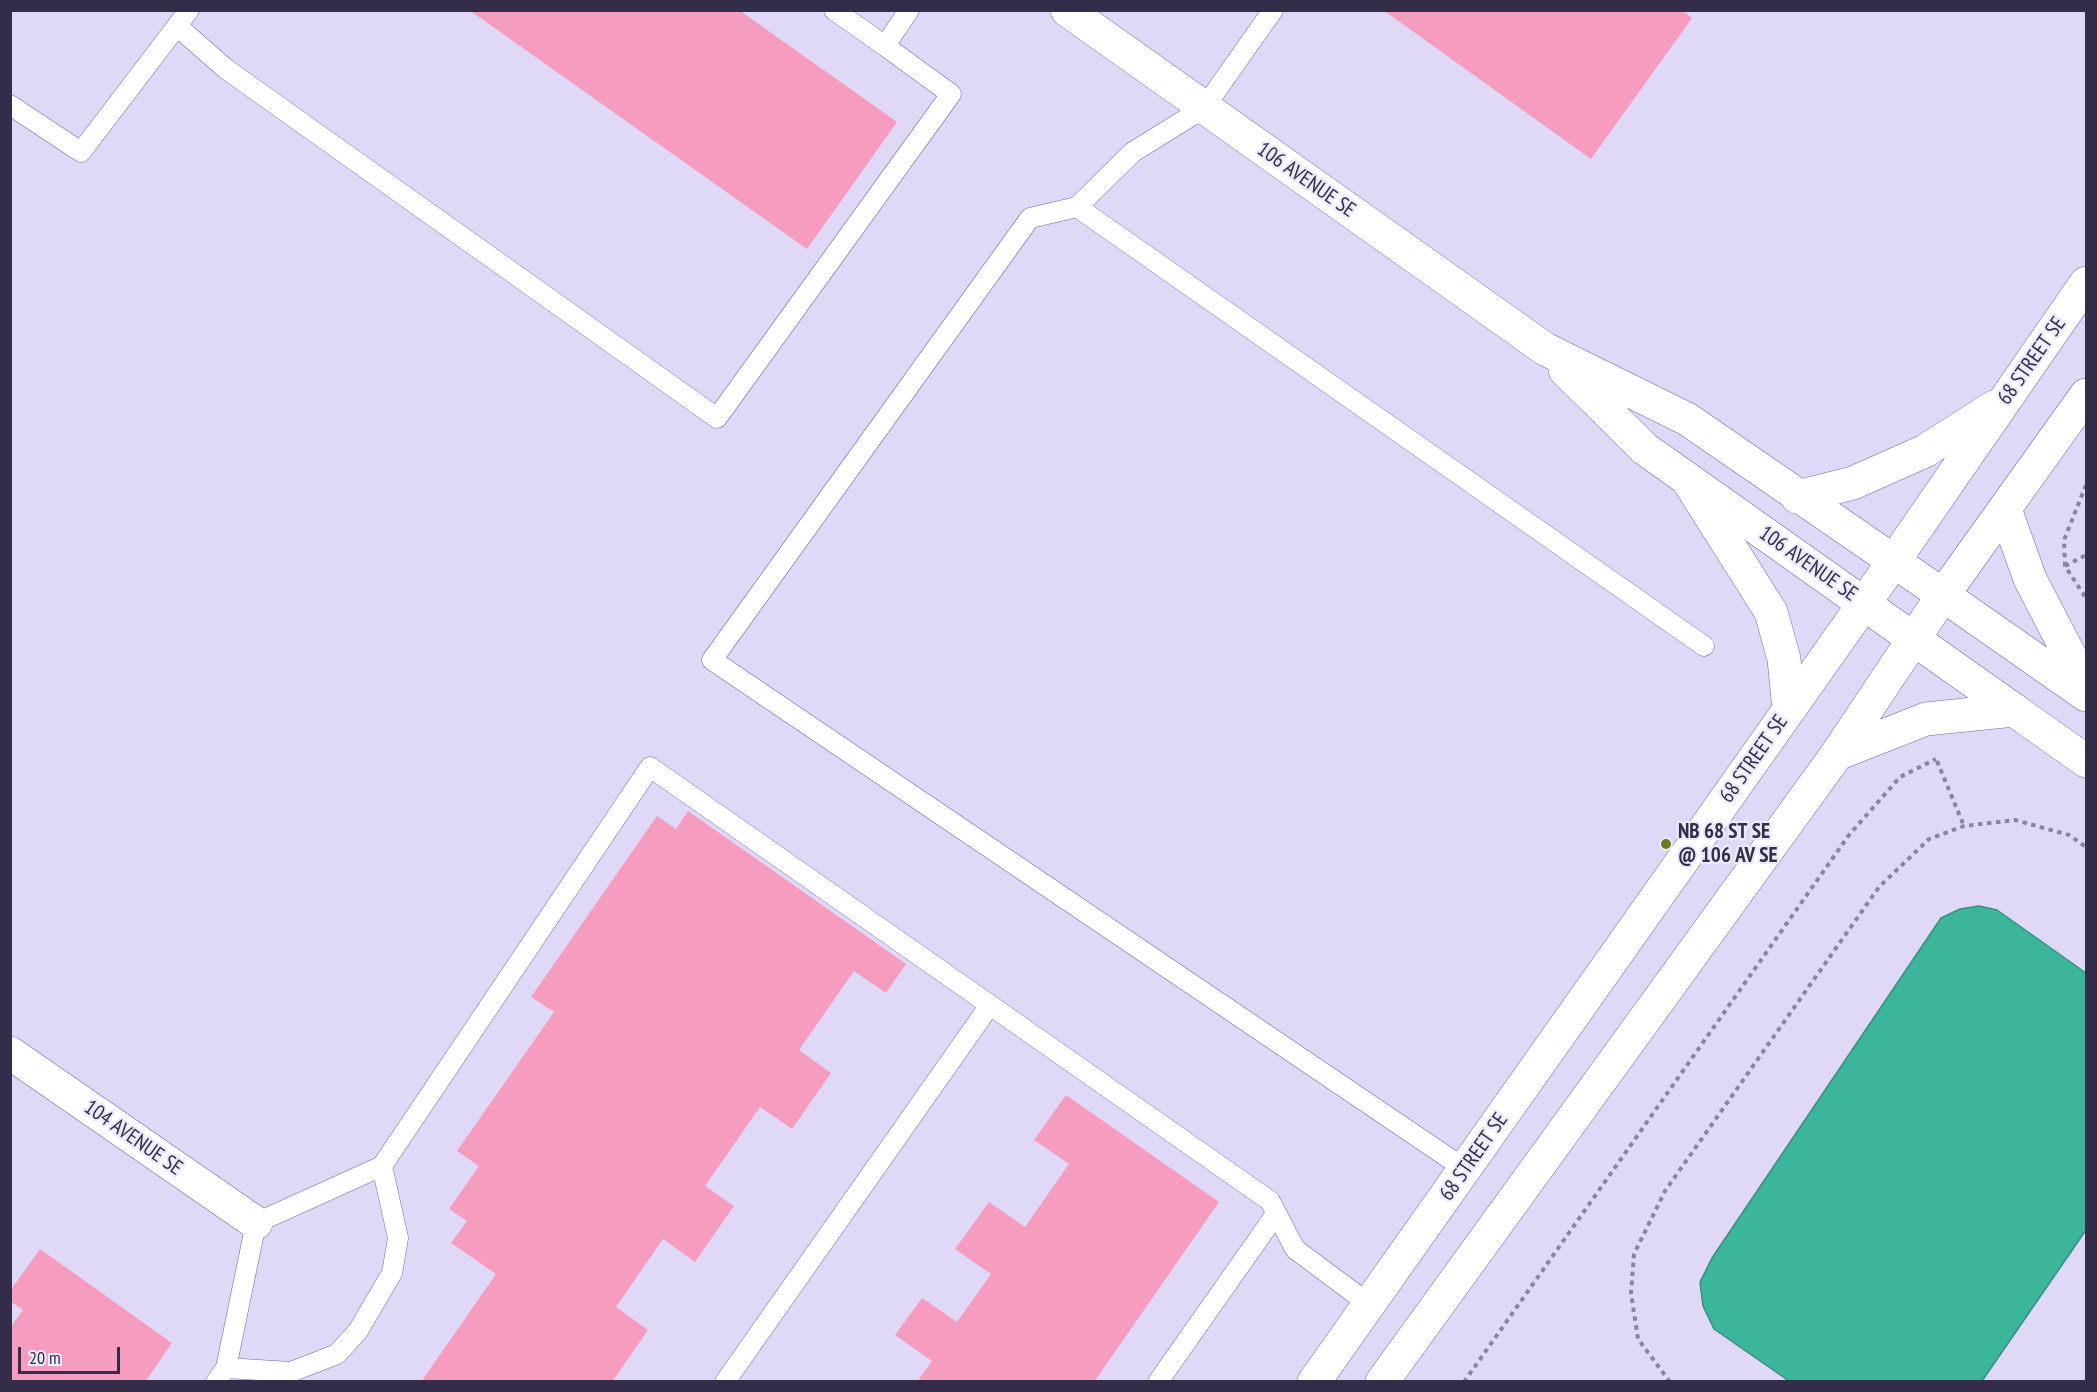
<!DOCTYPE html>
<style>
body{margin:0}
#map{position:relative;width:2097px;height:1392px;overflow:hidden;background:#dfd9f7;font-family:"PT Sans Narrow",sans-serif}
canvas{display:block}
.frame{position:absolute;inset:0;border:12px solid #342d49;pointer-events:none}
.scale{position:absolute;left:18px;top:1347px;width:102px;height:27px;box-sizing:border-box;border:3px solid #342d49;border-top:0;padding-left:8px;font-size:18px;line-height:21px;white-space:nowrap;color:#342d49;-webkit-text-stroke:4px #ece9f8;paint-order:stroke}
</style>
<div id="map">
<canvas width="2097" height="1392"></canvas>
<div class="frame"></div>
<div class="scale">20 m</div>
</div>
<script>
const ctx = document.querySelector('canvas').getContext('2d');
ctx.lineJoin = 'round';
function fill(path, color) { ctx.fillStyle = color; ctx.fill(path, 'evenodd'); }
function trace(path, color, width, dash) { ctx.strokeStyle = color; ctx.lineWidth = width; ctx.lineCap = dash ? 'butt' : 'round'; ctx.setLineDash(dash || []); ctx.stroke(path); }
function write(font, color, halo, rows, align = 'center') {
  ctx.font = font + ' "PT Sans Narrow",sans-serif'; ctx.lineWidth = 4.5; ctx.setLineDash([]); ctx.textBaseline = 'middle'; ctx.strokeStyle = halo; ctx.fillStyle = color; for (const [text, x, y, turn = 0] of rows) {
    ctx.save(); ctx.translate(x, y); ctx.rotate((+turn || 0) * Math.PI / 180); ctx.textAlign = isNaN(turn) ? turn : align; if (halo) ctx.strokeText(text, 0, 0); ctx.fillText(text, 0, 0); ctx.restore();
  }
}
const water = new Path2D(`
 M1979 906 1997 910 2086 973V1230L1982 1381H1789L1714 1329 1703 1306 1700 1282 1712 1258 1941 918 1960 909Z`);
const building = new Path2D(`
 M469 10H739L897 122 807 249Z
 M1383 10H1682L1692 18 1591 159Z
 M688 811 906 964 886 993 854 971 799 1050 831 1073 792 1129 760 1107 705 1186 734 1206 695 1262 663 1239 616 1307 648 1330 612 1382H421L496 1274 451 1243 467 1221 449 1209 479 1166 457 1151 554 1012 531 997 657 816 676 829Z
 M1066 1095 1219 1202 1094 1382H917L932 1361 895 1335 922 1298 957 1322 991 1274 955 1249 989 1202 1025 1227 1069 1164 1034 1140Z
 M40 1249 172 1343 145 1382H10V1328L23 1310 10 1301V1291Z`);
const path = new Path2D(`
 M2086 485 2064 540 2065 566 2086 598
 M2065 566 2086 555
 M1937 761 1964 826
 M1464 1382 1849 835 1900 777 1936 759
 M1670 1382 1638 1339 1631 1293 1634 1254 1665 1191 1879 887 1929 839 1964 826 2015 820 2069 835 2086 847`);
const service = new Path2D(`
 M189 10 177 26 226 69 717 418 951 94 885 46 909 10
 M834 10 885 46
 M1273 10 1204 108 1133 152 1077 207 1030 218 712 660 1465 1169
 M10 105 81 152 177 26
 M1077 207 1704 646
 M226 1368 256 1223 382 1166
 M216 1382 226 1368 291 1372 337 1354 358 1331 392 1273 398 1238 382 1166 650 767 1270 1201 1295 1249 1370 1305
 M725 1382 990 1005
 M1158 1382 1276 1214`);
const minor = new Path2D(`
 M1067 10 1545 349 1687 419 1943 595
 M1565 370 1645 449 2014 710
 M10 1053 256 1223`);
const tertiary = new Path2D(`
 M1687 479 1771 612 1784 659 1789 710
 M1797 497 1853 483 1925 451 1994 407
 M2005 509 2030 579 2086 687
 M1943 595 2086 695
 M1837 754 1926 719 2014 710 2086 761
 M1314 1382 1880 581 2086 283
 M1382 1382 1837 754 1943 595 2086 395`);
const markers = [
 [1666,844,6,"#707823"]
];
const streetNames = [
 ["106 AVENUE SE",1306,180,35],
 ["68 STREET SE",2032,361,-55],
 ["106 AVENUE SE",1808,564,35],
 ["68 STREET SE",1754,759,-55],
 ["104 AVENUE SE",133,1138,35],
 ["68 STREET SE",1474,1157,-55]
];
const poiNames = [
 ["NB 68 ST SE",1678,832],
 ["@ 106 AV SE",1678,856]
];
fill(water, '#3bb69b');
trace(water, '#398d82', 1.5);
fill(building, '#f59cbf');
trace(service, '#7564a6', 21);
trace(minor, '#7564a6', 34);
trace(tertiary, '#7564a6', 34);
trace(path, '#8b84a1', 4, [4.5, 4.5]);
trace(service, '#fff', 20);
trace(minor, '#fff', 33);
trace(tertiary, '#fff', 33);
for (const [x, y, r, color] of markers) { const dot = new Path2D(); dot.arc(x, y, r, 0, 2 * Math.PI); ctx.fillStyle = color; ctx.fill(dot); trace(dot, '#ece9f8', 2); }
write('21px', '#342d49', '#ece9f8', streetNames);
write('bold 21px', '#342d49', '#ece9f8', poiNames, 'left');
</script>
